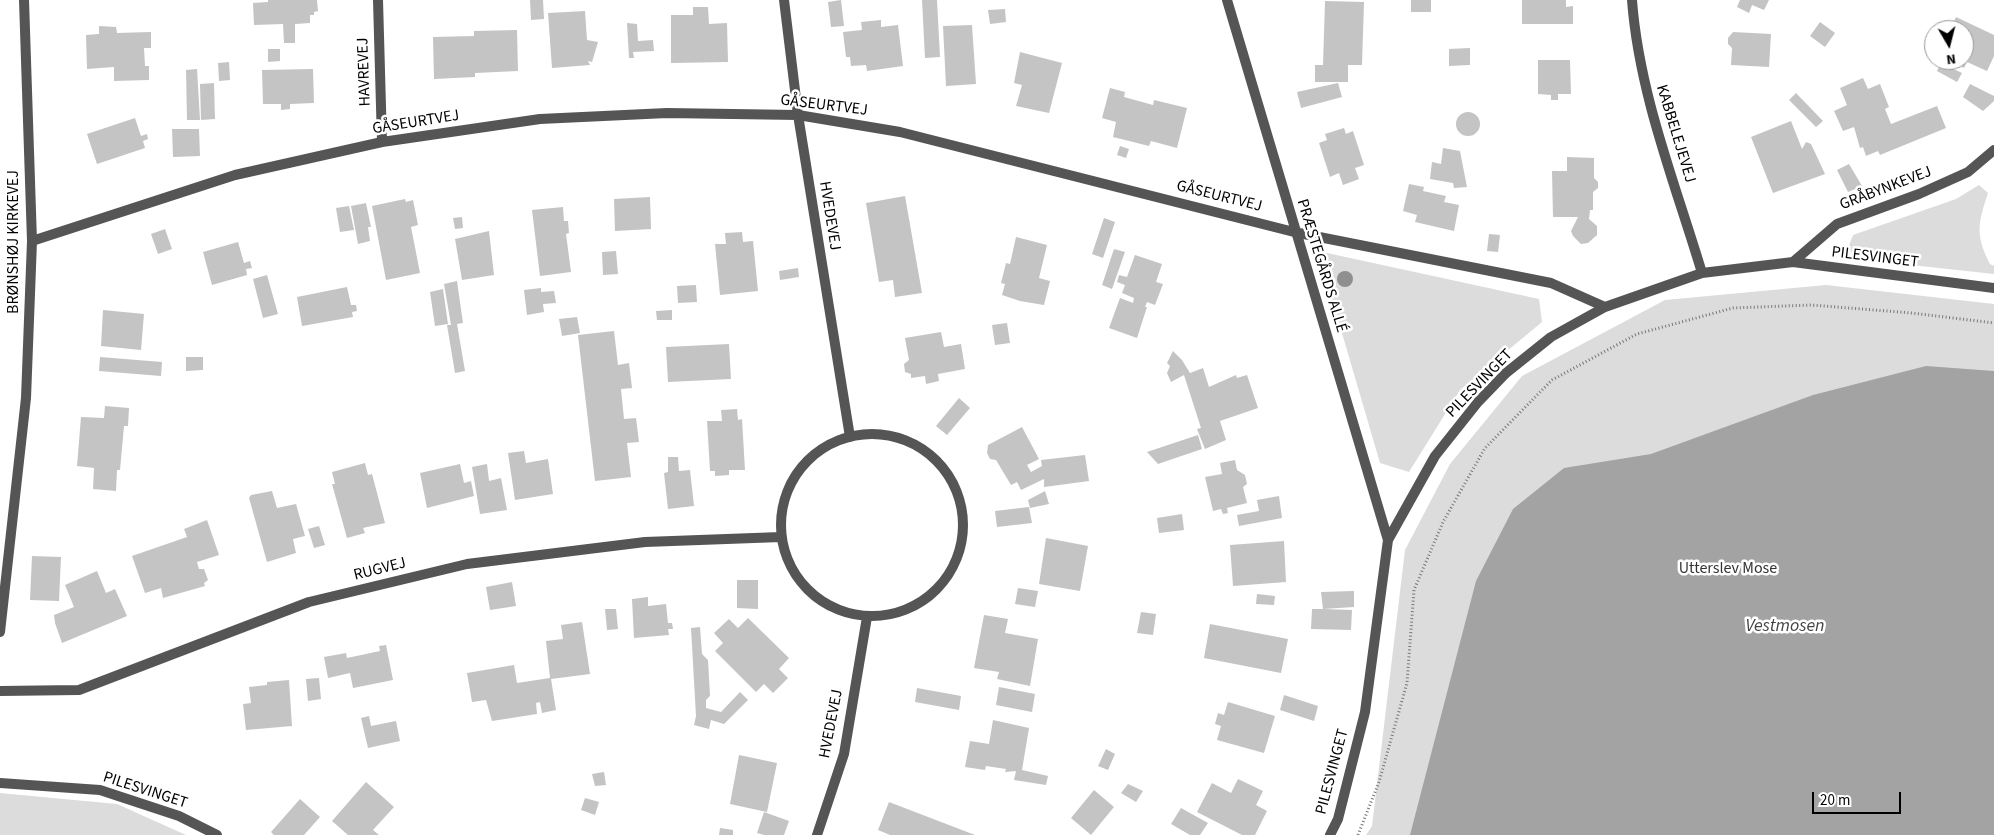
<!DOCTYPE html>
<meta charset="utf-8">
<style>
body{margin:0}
#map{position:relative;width:1994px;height:835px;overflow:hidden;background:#fff;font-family:"Source Sans 3",sans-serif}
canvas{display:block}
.north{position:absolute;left:1924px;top:20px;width:50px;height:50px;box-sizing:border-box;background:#fff;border:1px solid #999;border-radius:50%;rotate:172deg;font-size:14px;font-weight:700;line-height:20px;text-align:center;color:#000}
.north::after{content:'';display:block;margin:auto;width:18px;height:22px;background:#000;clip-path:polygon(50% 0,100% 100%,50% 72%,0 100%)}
.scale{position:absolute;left:1812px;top:792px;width:89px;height:22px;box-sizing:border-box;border:2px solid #000;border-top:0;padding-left:6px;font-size:15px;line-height:18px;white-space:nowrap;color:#000;-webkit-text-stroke:4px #fff;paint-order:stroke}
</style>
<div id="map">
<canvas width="1994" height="835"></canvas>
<div class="north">N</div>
<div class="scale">20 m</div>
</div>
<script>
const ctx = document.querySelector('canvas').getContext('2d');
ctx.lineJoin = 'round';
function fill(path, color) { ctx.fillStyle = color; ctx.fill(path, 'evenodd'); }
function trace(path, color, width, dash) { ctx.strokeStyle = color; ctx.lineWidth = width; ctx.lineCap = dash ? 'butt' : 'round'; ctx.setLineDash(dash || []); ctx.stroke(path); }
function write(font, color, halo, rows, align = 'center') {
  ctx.font = font + ' "Source Sans 3",sans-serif'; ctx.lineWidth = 5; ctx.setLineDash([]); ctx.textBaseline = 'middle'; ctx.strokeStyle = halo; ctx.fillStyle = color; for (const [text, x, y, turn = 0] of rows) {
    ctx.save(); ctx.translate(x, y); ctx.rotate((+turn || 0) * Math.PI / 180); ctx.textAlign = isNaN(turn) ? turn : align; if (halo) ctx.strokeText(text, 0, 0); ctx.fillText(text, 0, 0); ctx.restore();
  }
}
const green = new Path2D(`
 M1979 185 1988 193C1978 223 1975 235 1990 264L1994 266V274L1856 259 1848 248 1853 235 1956 199Z
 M1318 251 1539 299 1542 322 1460 390 1409 472 1380 463Z
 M1826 285 1994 304V835H1366L1372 826 1405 550 1450 464 1522 376 1665 300Z
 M0 793 117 804 186 835H0Z`);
const water = new Path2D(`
 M1926 366 1994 371V835H1410L1476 581 1513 509 1564 468 1651 454 1813 395Z`);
const building = new Path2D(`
 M268 0H317L318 11 314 12V15H310V23L295 24V43H284L283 24 254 25 253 3 268 2Z
 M530 0H543L544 19 531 20Z
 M841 0 844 26 831 27 828 2Z
 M922 0H937L940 57 925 58Z
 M1411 0H1431V12H1411Z
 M1522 0H1566V7L1573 6V24H1522Z
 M1740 0H1769L1764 10 1752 5 1749 13 1737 7Z
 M1325 1 1364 2 1362 65H1348V82H1315V65H1323Z
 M693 7H708L709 24 727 23 728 62 671 63V15H693Z
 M1005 9 1006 22 990 24 988 10Z
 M585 11 587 40 598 42 592 62 588 61 590 65 552 68 548 13Z
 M1956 17 1994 35V56L1987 71 1967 62 1964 68 1948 60H1964V30H1950Z
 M881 20V27L898 25 903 66 867 71 866 65 851 66 850 57H846L843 32 862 30 861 22Z
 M1820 22 1835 33 1825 47 1810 36Z
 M627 23 637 24 638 41 653 40 654 51 633 52 634 58H629Z
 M972 25 976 84 946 86 943 26Z
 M99 26 116 27 117 33 151 32V48H144L145 66H149V80L114 81V67L87 69 86 35 99 34Z
 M517 30 518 71 475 73V77L434 79 433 37 474 36V31Z
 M1733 32 1771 34 1769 67 1731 65 1732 48 1728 44V38Z
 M1470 48V65L1449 66V49Z
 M268 49H280V61L268 62Z
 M1020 52 1062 63 1049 113 1016 106 1022 85 1014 83Z
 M1538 60H1570L1571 94H1558V100H1551V95L1538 94Z
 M229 62 230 80 219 81 218 63Z
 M1941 63 1962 73 1957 82 1937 71Z
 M197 69 200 120H187L186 70Z
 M313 69 314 103 290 104V109L281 110V104H263L262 70Z
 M1863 78 1868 89 1880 84 1889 107 1885 109 1891 124 1937 106 1946 128 1880 155 1878 151 1866 156 1863 147 1860 148 1854 127 1843 131 1834 111 1847 105 1840 88Z
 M214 83 215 119 201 120 200 84Z
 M1338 83 1342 97 1301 108 1297 92Z
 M1970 84 1994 96V101L1983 111 1963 97Z
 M1110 88 1125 92 1124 97 1153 105 1154 100 1187 108 1177 148 1151 141 1149 146 1113 137 1116 122 1102 118Z
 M1796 93 1823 121 1816 127 1789 100Z
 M1456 124a12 12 0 1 1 24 0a12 12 0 1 1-24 0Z
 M135 118 141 136 147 134 148 139 143 141 145 148 97 164 87 134Z
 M1791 121 1802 149 1806 142 1811 144 1825 174 1773 193 1751 137Z
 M1344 128 1346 134 1353 131 1364 165 1355 168 1359 179 1343 185 1339 173 1330 177 1319 143 1327 140 1325 134Z
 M172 129H199L200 156 173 157Z
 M1120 146 1129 149 1126 158 1117 155Z
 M1443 148 1460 151 1467 187 1454 188 1453 183 1430 179 1432 162 1441 164Z
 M1567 157 1594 158V178L1598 182V188L1593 192V210H1590L1589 219 1597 226V235L1588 243 1581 244 1573 236 1571 231 1578 217H1553L1552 171H1567Z
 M1849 164 1862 186 1848 192 1837 170Z
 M1409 184 1424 187 1423 191 1446 196 1444 202 1459 205 1454 231 1415 222 1417 215 1403 211Z
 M905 196 922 293 895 297 893 280 879 282 866 203Z
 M650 197 651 229 615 231 614 199Z
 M405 199 406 202 413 200 418 225 411 227 420 273 386 280 372 206Z
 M366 203 371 227H368L370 241 358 244 351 206Z
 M349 206 354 230 340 232 336 208Z
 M563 207 564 221H568L569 233 566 234 571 272 540 276 532 210Z
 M462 217 463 228 455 229 453 218Z
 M1104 218 1115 222 1103 258 1092 254Z
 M165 229 172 249 158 254 151 234Z
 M489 231 494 275 462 280 455 239Z
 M742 232 743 242 753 241 758 291 720 295 715 244H726L725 233Z
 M1489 234 1500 235 1498 252 1487 251Z
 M1016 237 1047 245 1039 278 1050 281 1044 305 1020 301 1002 295 1005 284 1001 283 1006 263 1010 264Z
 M238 242 244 263 250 261 252 268 246 269 247 275 212 285 203 252Z
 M1114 249 1125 252 1112 289 1102 285Z
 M616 251 618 274 603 275 602 252Z
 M1135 255 1162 264 1156 282 1163 284 1155 305 1147 302 1145 307H1147L1137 338 1109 328 1120 298 1133 303 1134 298 1122 293 1125 285 1117 282 1119 275 1127 277Z
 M798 268 799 277 780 280 779 271Z
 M267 275 278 314 263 318 253 279Z
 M457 281 463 323 457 324 465 371 455 373 447 325H451L444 284Z
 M696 285 697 302 678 303 677 286Z
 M347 287 351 305H356L357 311 352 312 353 317 302 326 297 297Z
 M541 288V292L554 291 556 303 543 304 544 312 527 315 524 290Z
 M443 289 448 324 435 326 430 292Z
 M103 310 144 314 141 350 101 346Z
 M672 310V320H657L656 311Z
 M577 317 580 333 562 336 559 319Z
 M1007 323 1010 343 995 345 992 325Z
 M614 331 618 365 629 363 632 388 621 389 624 419 636 418 639 442 627 443 631 477 595 481 578 335Z
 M941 332 944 347 961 344 965 369 938 374 939 381 926 384 925 376 911 378V374L905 372 904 364 909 360 905 338Z
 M729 344 731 379 668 382 666 347Z
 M1173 351 1182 360 1190 373 1203 368 1209 387 1236 375 1237 378 1247 375 1258 408 1220 421 1226 440 1205 449 1197 429 1201 428 1184 375 1171 382 1167 373 1170 366 1167 363Z
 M100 357 162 362 161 376 99 371Z
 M186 357H203V370L186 371Z
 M959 398 970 408 947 435 936 426Z
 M105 406 129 408 128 426H124L120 470H117L116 491 93 489 94 468 77 466 81 417 104 418Z
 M737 409 738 420 742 419 745 470H729V475L715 476V471H710L707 421H722L721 410Z
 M1022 427 1039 459 1027 465 1031 472 1042 466 1041 460 1085 455 1089 481 1044 487V479L1021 490 1017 482 1011 485 996 460 990 459 987 453 988 445Z
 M1198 435 1202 449 1158 464 1147 452Z
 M524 451 526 463 548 459 553 494 515 500 508 453Z
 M668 457H678L679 471 690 470 694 506 668 509 664 473 668 472Z
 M1235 460 1237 470 1245 475 1247 484 1243 487 1247 503 1227 508 1228 513 1223 514 1221 509 1213 511 1205 477 1222 474 1220 463Z
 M365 463 368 475 372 474 385 523 363 528 365 533 347 538 332 484H335L332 472Z
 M460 464 464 483 471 481 474 496 427 508 420 473Z
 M487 464 489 481 501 478 507 510 480 514 472 467Z
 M272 491 277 508 296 504 305 536 293 539 296 553 267 562 249 498 251 495Z
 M1045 491 1049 504 1030 508 1028 500Z
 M1279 496 1282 518 1239 526 1237 515 1259 511 1257 500Z
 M1029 507 1032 523 997 527 995 511Z
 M1182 514 1184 530 1159 533 1157 518Z
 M207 520 219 555 197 562 199 569H204L208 580 204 583 205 586 163 598 161 588 145 593 132 556 187 537 184 529Z
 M319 526 325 545 314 548 308 529Z
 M1046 538 1088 546 1080 591 1039 584Z
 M1284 541 1286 582 1233 586 1230 545Z
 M32 556 61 557 59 601 30 600Z
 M97 571 106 593 115 589 127 616 62 643 55 623 54 615 74 607 65 585Z
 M737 580H758V609L737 608Z
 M512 582 516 606 490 610 486 587Z
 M1018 588 1038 591 1035 607 1015 604Z
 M1354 591V607L1323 609 1352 610 1351 630 1311 629 1312 609H1323L1321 592Z
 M1257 594 1275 596 1274 605 1256 604Z
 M648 597V606L666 604 668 623H672L673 629H668L669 635 634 638 632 599Z
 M605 609H616L618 629 607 630Z
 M1141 612 1156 614 1153 635 1137 633Z
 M984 615 1008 619 1005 633 1038 639 1030 686 997 679 999 672 974 668Z
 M748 618 789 658 779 669 788 678 773 693 764 684 756 692 715 651 723 643 714 633 729 619 738 628Z
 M582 622 590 674 551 679 556 710 542 713 540 702 536 703 537 714 492 721 486 700 472 702 467 673 514 665 517 683 550 678 546 641 563 639 561 625Z
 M1210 624 1288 639 1281 673 1204 658Z
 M700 627 702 654 708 660 710 696 706 700V708L721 712 740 692 748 700 724 724 711 720 709 729 694 725 696 716 691 628Z
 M386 645 393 680 353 688 350 673 328 678 324 657 346 653 347 658 380 651 379 646Z
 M319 678 321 699 308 701 306 679Z
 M289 680 292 726 246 730 243 704 251 703 249 687 267 685V682Z
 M999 687 1035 694 1032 712 996 705Z
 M917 688 961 696 959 710 915 702Z
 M1284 695 1318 706 1314 721 1280 710Z
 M1228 702 1275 716 1264 753 1217 740 1221 726 1215 724 1218 713 1224 715Z
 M369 716 371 726 396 721 400 741 368 748 361 718Z
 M993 720 1029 728 1022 770 1048 776 1046 785 1014 780 1016 771 1005 772 1006 769 986 766 985 770 965 767 970 741 989 744Z
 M1106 749 1115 754 1108 770 1098 766Z
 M739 755 777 763 767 812 730 804Z
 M604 772 606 785 595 786 592 774Z
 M1238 779 1263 791 1256 805 1267 811 1255 835H1242L1197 812 1212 783 1231 793Z
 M366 782 394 807 373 830 379 835H348L332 821Z
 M1128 784 1143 791 1136 802 1121 793Z
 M1094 790 1114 807 1091 835 1071 818Z
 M585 798 599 802 595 815 581 810Z
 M300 799 320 817 304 835H274L271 832Z
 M889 802 975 835H890L878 830Z
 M1181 808 1208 823 1200 835H1190L1171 824Z
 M764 812 789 821 784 835H764L757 833Z
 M720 828 733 830V835H719Z`);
const path = new Path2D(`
 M1358 835 1379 782 1407 683 1414 590 1443 522 1485 448 1552 380 1637 334 1733 308 1811 305 1912 313 1994 323`);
const minor = new Path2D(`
 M378 0 382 142
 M784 0 798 115 850 437
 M1227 0 1388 540
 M1632 0C1639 94 1675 183 1702 273
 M32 241 235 175 382 142 540 119 667 113 798 115 900 132 1294 232 1551 283 1605 307
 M1793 262 1837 224 1919 194 1968 172 1994 150
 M781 525a91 91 0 1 1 182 0a91 91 0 1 1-182 0Z
 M0 632 26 398 32 241 24 0
 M0 691 79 690 309 602 467 564 645 542 781 537
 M0 783 100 790 179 816 217 835
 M817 835 844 754 867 617
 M1330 835 1338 819 1365 712 1388 540 1435 456 1478 402 1506 373 1551 337 1605 307 1702 273 1793 262 1994 288`);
const trees = [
 [1345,279]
];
const streetNames = [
 ["HAVREVEJ",365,72,-92],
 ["GÅSEURTVEJ",824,106,7],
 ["GÅSEURTVEJ",416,123,-9],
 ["KABBELEJEVEJ",1675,134,73],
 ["GRÅBYNKEVEJ",1886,189,-21],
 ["GÅSEURTVEJ",1219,197,14],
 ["HVEDEVEJ",829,216,81],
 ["BRØNSHØJ KIRKEVEJ",14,242,-90],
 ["PILESVINGET",1875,258,7],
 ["PRÆSTEGÅRDS ALLÉ",1321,266,73],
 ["PILESVINGET",1480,384,-46],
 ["RUGVEJ",380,570,-14],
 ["HVEDEVEJ",832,724,-79],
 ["PILESVINGET",1333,772,-75],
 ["PILESVINGET",145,791,18]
];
const parkNames = [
 ["Utterslev Mose",1728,569]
];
const waterNames = [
 ["Vestmosen",1785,627]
];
fill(green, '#dcdcdc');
fill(water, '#a3a3a3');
fill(building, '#c4c4c4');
trace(path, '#777', 3, [1, 2.5]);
trace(minor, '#555', 10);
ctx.fillStyle = '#8f8f8f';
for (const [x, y] of trees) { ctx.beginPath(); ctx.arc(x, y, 8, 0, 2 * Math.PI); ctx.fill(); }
write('16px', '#000', '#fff', streetNames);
write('16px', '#333', '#fff', parkNames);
write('italic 18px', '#444', '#fff', waterNames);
</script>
